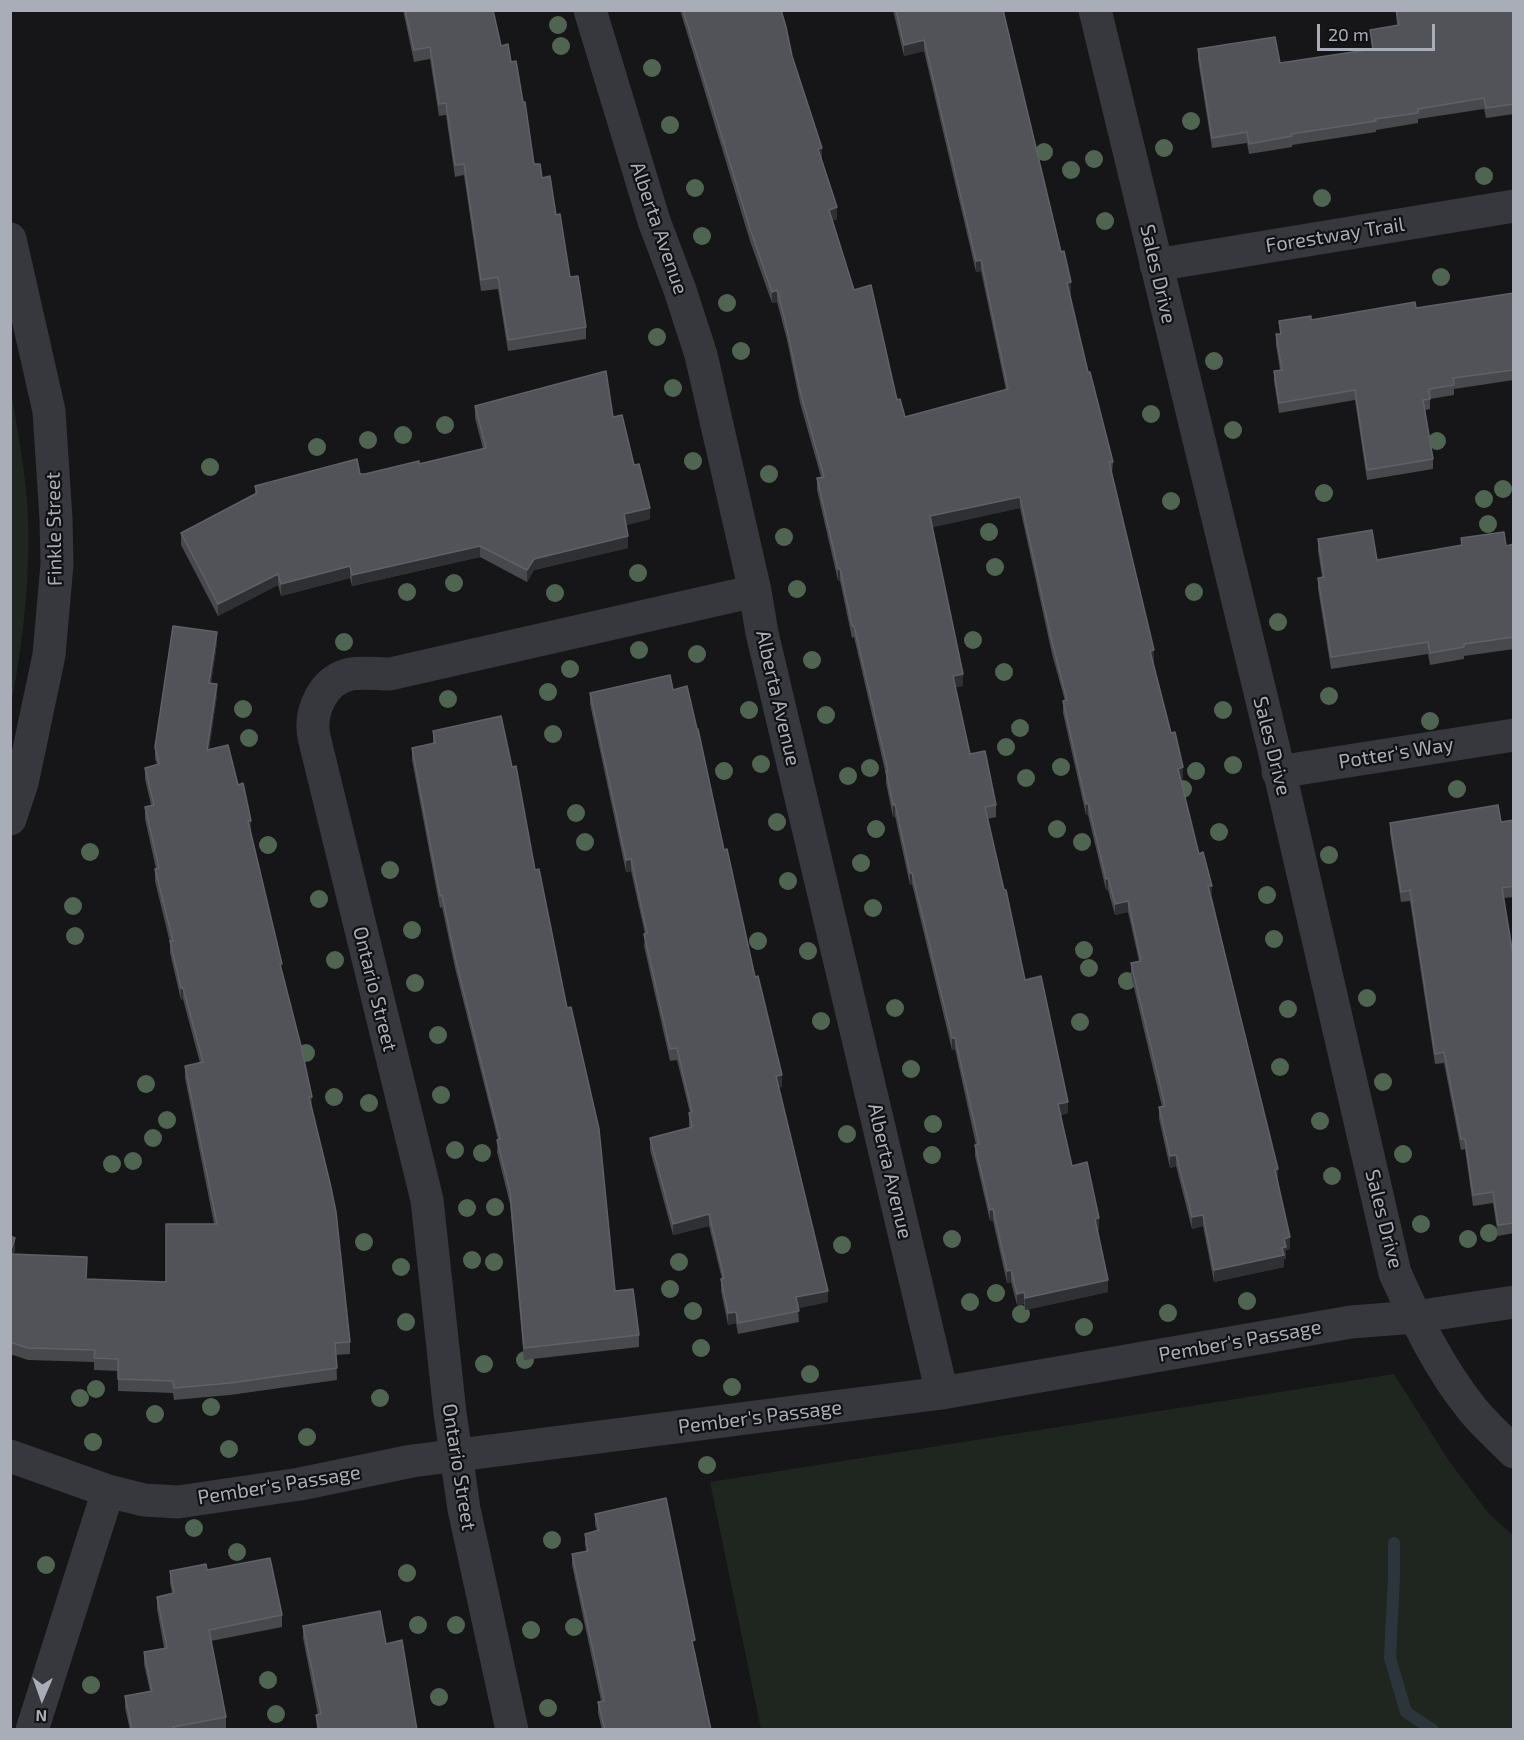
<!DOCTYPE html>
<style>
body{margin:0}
#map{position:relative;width:1524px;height:1740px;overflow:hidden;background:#161618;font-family:"Exo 2",sans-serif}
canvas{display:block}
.frame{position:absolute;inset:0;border:12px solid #a8adb8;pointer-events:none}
.north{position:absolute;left:12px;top:1668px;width:60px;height:60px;-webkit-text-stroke:4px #111113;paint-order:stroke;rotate:182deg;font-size:16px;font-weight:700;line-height:24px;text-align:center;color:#a8adb8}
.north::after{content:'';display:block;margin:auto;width:21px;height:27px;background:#a8adb8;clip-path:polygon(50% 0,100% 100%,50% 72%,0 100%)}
.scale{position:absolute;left:1317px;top:24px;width:118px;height:27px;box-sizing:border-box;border:3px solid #a8adb8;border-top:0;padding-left:8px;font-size:18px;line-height:21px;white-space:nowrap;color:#a8adb8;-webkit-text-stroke:4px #111113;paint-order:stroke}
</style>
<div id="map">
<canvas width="1524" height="1740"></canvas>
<div class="frame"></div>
<div class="north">N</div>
<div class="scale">20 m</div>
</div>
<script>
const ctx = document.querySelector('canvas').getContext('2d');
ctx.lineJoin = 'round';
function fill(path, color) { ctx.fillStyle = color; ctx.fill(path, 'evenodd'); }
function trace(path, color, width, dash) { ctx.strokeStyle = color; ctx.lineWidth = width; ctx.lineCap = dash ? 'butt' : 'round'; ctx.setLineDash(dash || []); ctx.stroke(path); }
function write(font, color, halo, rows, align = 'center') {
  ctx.font = font + ' "Exo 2",sans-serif'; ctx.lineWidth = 4.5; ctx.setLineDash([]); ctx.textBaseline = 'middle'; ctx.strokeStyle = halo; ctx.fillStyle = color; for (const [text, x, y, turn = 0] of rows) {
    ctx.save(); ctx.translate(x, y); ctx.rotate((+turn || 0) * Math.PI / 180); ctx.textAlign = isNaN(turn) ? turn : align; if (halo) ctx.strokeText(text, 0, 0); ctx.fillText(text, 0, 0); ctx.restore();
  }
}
const green = new Path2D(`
 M11 390C16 423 23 457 26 490 33 557 24 639 11 705Z
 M1394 1374 1449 1461 1489 1514 1513 1535V1729H761L710 1482Z`);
const stream = new Path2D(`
 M1394 1543V1577L1390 1658 1406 1712 1433 1730`);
const street = new Path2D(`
 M590 10 654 221 680 290 701 355 755 591 762 633 942 1393
 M1095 10 1284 791 1395 1273C1416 1320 1439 1368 1472 1409 1484 1424 1500 1438 1514 1452
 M10 239 49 411 56 519 57 564 49 655 22 783 10 819
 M1156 265 1514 206
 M1278 772 1514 735
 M10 1456 108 1491 144 1500 178 1502 300 1484 412 1461 942 1393 1351 1322 1415 1317 1514 1302
 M32 1730 108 1491
 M512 1730 464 1509 450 1413 427 1200 314 737C309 712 323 679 351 674 364 672 377 674 390 674L755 591`);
const trees = [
 [558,25],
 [561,46],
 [652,68],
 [1191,121],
 [670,125],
 [1164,148],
 [1044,152],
 [1094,159],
 [1071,170],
 [1484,176],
 [695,188],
 [1322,198],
 [1105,221],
 [702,236],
 [1441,277],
 [727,303],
 [657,337],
 [741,351],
 [1214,361],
 [673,388],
 [1151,414],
 [445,425],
 [1233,430],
 [403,435],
 [368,440],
 [1437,441],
 [317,447],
 [693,461],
 [210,467],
 [769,474],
 [1503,489],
 [1324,493],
 [1484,499],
 [1171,501],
 [1488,524],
 [989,532],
 [784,537],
 [995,567],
 [638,573],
 [454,583],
 [797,589],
 [407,592],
 [1194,592],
 [555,593],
 [1278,622],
 [973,640],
 [344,642],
 [639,650],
 [697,654],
 [812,660],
 [570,669],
 [1004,672],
 [548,692],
 [1329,696],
 [448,699],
 [243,709],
 [749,710],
 [1223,710],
 [826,715],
 [1430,721],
 [1020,728],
 [553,734],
 [249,738],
 [1006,747],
 [761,764],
 [1233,765],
 [1061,767],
 [870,768],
 [724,771],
 [1196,771],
 [848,776],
 [1026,778],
 [1183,789],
 [1457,789],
 [576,813],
 [777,822],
 [876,829],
 [1057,829],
 [1219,832],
 [585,842],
 [1082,842],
 [268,845],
 [90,852],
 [1329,855],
 [861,863],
 [390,870],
 [788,881],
 [1267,895],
 [319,899],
 [73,906],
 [873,908],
 [412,930],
 [75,936],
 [1274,939],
 [758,941],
 [1084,950],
 [808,951],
 [335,960],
 [1089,968],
 [1127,981],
 [415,983],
 [1367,998],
 [895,1008],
 [1288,1009],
 [821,1021],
 [1080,1022],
 [438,1035],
 [306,1053],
 [1280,1067],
 [911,1069],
 [1383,1082],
 [146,1084],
 [441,1095],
 [334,1097],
 [369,1103],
 [167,1120],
 [1320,1121],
 [933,1124],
 [847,1134],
 [153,1138],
 [455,1150],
 [482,1153],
 [1403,1154],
 [932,1155],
 [133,1161],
 [112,1164],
 [1332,1176],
 [495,1207],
 [467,1208],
 [1421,1224],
 [1489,1233],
 [952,1239],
 [1468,1239],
 [364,1242],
 [842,1245],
 [472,1260],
 [494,1262],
 [679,1262],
 [401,1267],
 [670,1289],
 [996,1293],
 [1247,1301],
 [970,1302],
 [693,1311],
 [1168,1313],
 [1021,1314],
 [406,1322],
 [1084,1327],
 [701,1348],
 [525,1360],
 [484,1364],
 [810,1374],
 [732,1387],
 [96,1389],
 [80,1398],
 [380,1398],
 [211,1407],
 [155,1414],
 [307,1437],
 [93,1442],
 [229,1449],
 [707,1465],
 [194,1528],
 [552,1540],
 [237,1552],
 [46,1565],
 [407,1573],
 [418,1625],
 [456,1625],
 [574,1627],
 [531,1630],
 [268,1680],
 [91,1685],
 [439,1697],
 [548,1708],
 [276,1714]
];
const wall = new Path2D(`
 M403 10H493L501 46 511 62 534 164 542 178 556 215 570 277 586 327V339L508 351 498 289 481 291 464 175 455 177 446 115 439 116 430 59 414 62Z
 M680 10H781L792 56 822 160 837 219 832 221 854 290 897 400 905 417 1006 390 981 271 976 272 924 51 904 56 893 10H1003L1071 294H1070L1088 372 1113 462 1112 473 1154 662H1153L1183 779 1180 780 1199 854 1212 897 1278 1181 1290 1249 1286 1250V1258L1284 1259V1267L1214 1282 1203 1226 1192 1229 1176 1166 1170 1168 1159 1119V1107H1162L1131 975V963L1139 961 1128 912 1115 915 1108 890H1106L1088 815H1086L1063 713V701H1065L1052 654 1020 508 932 527 963 686 955 687 970 754 996 805V817L987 819 1025 980 1068 1113 1061 1115 1072 1166 1099 1230H1097L1108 1292 1025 1310 1024 1304 1017 1305 1011 1282 1007 1283 993 1221H990L975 1156V1145H976L955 1049 952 1050 912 884 910 885 895 816 893 817 886 783V775L854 637 852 638 840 581H838L817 490V478L821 477 800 403 787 340 777 302 772 303 750 241Z
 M1396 10H1514V114L1486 118 1484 109 1418 119V123L1376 130V132L1292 145V147L1249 154 1247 143 1212 148 1198 60V49L1280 63 1372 49 1370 30 1397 26Z
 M1514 293V380L1454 389V395L1430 399V409L1425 410 1433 459V469L1367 480 1355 400 1279 413 1274 381V371L1280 370 1276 345V334H1280L1279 321 1311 320 1416 308Z
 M475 406 613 417 634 465 650 519 626 525 628 548 534 570 527 582 480 557 352 586 350 578 281 596 278 585 218 616 181 545V533L255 494V486L360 474H365L419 464 483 449 475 418Z
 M1461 538 1506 546 1514 544V649L1464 656V659L1430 665 1428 654 1331 669 1318 589V578L1322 577 1318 551V539L1377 560 1461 545Z
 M217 643 211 683 217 695 209 750 238 785 251 832H250L312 1108 350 1342V1354L336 1355 337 1380 230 1395 174 1400 173 1393 118 1391V1371L94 1370V1362L28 1360 10 1354V1236L15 1250 14 1254 87 1279 166 1282 214 1224 185 1078V1066L200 1063 183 999 181 1000 170 953V943L155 881V869H156L145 819V807L151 805 145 779V768L157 764 155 759V747Z
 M673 690 724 850 782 1087H779L828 1302 798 1308 799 1322 738 1334 736 1323 728 1325 721 1291V1279H722L709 1226 673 1235 650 1150V1138L689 1128V1113H690L677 1060 670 1061 644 946 645 934 631 871 626 872 590 704V693Z
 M433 731 615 1291 639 1335V1347L524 1360 510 1204 497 1152 498 1140 455 968 442 907 440 908 412 760V748L433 743Z
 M1514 820V897L1504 898 1514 961V1233L1498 1236 1493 1203 1473 1206 1465 1149 1461 1150 1444 1063 1435 1064 1410 901 1401 902 1390 833V823L1501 822Z
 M595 1514 695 1651 711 1730H602L598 1713V1702L601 1701 572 1565V1554L586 1551 585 1544V1534L597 1531 595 1525Z
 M207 1570 282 1615V1627L211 1641 226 1717V1728L221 1730H130L125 1708V1696L150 1691 144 1664V1652L164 1648 157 1609V1597L172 1593 170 1583V1571Z
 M303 1626 386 1644 417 1730H317L316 1715H318L303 1638Z`);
const shadedWall = new Path2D(`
 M924 40V51L904 56V45Z
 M822 148V160L818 149Z
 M837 207V219L829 222V210Z
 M981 260V271L976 272V261Z
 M1071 282V294L1067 295V283Z
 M777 290V302L772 303V292Z
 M1020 497V508L930 528V516Z
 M650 508V519L624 526V514Z
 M628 536V548L534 570 527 582V570L534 559Z
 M480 546V557L352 586V575Z
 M350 566V578L281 596V584Z
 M838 569H840V581H838Z
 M278 574V585L218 616V604Z
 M217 632V643L209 694V683Z
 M1154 650V662L1150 663V651Z
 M963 674V686L953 688V676Z
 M217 684V695L207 762V750Z
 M1183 767V779L1178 780V769Z
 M1088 803V815H1086V804Z
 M895 804V816L893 817V805Z
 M248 821H251V832L248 833Z
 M631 859V871L626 872V860Z
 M910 873H912V884L910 885Z
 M1108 878V890H1106V879Z
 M1208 886H1212V897L1208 898Z
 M1128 901V912L1115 915V904Z
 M181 988H183V999L181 1000Z
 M952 1038H955V1049L952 1050Z
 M782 1075V1087L776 1088V1076Z
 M309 1097H312V1108Z
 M1068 1102V1113L1058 1115V1104Z
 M1176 1155V1166L1170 1168V1156Z
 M1278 1169V1181L1275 1170Z
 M993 1209V1221H990V1210Z
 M709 1214V1226L673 1235V1224Z
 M1203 1215V1226L1192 1229V1217Z
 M1099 1218V1230L1095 1231V1219Z
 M1290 1237V1249L1286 1250V1258L1284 1259V1267L1214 1282V1270L1282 1248 1284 1239Z
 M15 1238V1250L10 1264V1253Z
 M1011 1270V1282L1007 1283V1271Z
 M1108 1280V1292L1025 1310V1298Z
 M828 1291V1302L796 1309V1297Z
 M1024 1292V1304L1017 1305V1294Z
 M736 1312V1323L728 1325V1313Z`);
const building = new Path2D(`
 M405 10H493L501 46 508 44 511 62 516 61 523 102H525L534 164H540L542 178 550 176 556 215 560 214 570 277 578 276 586 327 508 340 498 277 481 280 464 164 455 165 446 103 439 104 430 47 414 50Z
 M683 10H781L786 27 792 56 822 148 818 149 837 207 829 210 854 290 871 285 897 400 900 399 905 417 1008 389 981 260 976 261 924 40 904 45 896 10H1003L1061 252 1064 251 1071 282 1067 283 1088 372H1090L1113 462H1109L1154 650 1150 651 1171 733 1175 732 1183 767 1178 769 1199 854 1203 852 1212 886H1208L1278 1169 1275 1170 1290 1237 1284 1239 1286 1247 1282 1248 1284 1255 1214 1270 1203 1215 1192 1217 1176 1155 1170 1156 1159 1107 1165 1106 1131 963 1141 961 1128 901 1115 904 1108 878 1106 879 1088 803 1086 804 1063 701 1067 700 1052 642 1020 497 930 516 963 674 953 676 970 754 985 751 996 805 985 807 1004 890H1006L1025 980 1041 976 1068 1102 1058 1104 1072 1166 1087 1162 1099 1218 1095 1219 1108 1280 1025 1298 1024 1292 1017 1294 1011 1270 1007 1271 993 1209 990 1210 975 1145 979 1144 955 1038H952L912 873H910L895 804 893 805 886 771H888L854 626H852L840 569H838L817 478 824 477 800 391 787 329 777 290 772 292 750 229Z
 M1396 10H1514V104L1486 108 1484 98 1418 109V113L1375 119 1376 121 1291 134 1292 136 1249 144 1247 132 1212 138 1198 49 1275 37 1280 63 1373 49 1370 30 1399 25Z
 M1514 293V370L1453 378 1454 385 1429 389 1430 399 1423 400 1433 459 1367 470 1355 390 1279 403 1274 371 1282 370 1276 334H1281L1279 321 1311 316V320L1415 302 1416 308Z
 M606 371 613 417 622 415 634 465 639 464 650 508 624 514 628 536 534 559 527 570 480 546 352 575 350 566 281 584 278 574 218 604 181 533 257 493 255 486 357 459 360 474H365L419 461V464L486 448 475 406Z
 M1372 530 1377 560 1462 545 1461 538 1504 532 1506 546 1514 544V637L1464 644V647L1430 653 1428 642 1331 657 1318 578 1324 577 1318 539Z
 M173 626 217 632 209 683 217 684 207 750 228 745 238 785 243 783 251 821H248L282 964H280L301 1046 312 1097H309L330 1183 336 1212 350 1342 335 1343 337 1368 230 1383 174 1388 173 1381 118 1379V1359L94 1358 95 1350 28 1348 10 1342V1254L87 1257 86 1279 166 1282V1224H217L185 1066 203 1062 183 988H181L170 941H173L155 869 159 868 145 807 154 805 145 768 159 764 155 747Z
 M670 675 673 690 687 686 697 729H698L724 850 727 849 755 977 758 976 775 1046 782 1075 776 1076 828 1291 796 1297 799 1311 738 1323 736 1312 728 1313 721 1279 724 1278 709 1214 673 1224 650 1138 692 1127 689 1113 692 1112 677 1048 670 1049 644 934 647 933 631 859 626 860 590 693Z
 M501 716 512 767 516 766 535 870 539 869 567 1008 571 1007 599 1129 615 1291 633 1289 639 1335 524 1348 510 1192 497 1140 500 1139 455 957 442 895 440 896 412 748 435 743 433 731Z
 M1498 805 1501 822 1514 820V886L1502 888 1514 961V1223L1498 1225 1493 1192 1473 1195 1465 1139H1461L1444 1052 1435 1054 1410 890 1401 892 1390 823Z
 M10 1236 15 1238 10 1253Z
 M666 1498 695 1640 692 1641 711 1730H605L598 1702 604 1701 572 1554 588 1551 585 1534 599 1530 595 1514Z
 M270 1558 282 1615 209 1630 226 1717 173 1727V1730H132L125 1696 152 1691 144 1652 167 1648 157 1597 174 1593 170 1571 206 1564 207 1570Z
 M380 1611 386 1644 402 1640 417 1730H319L316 1715 321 1714 303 1626Z`);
const streetNames = [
 ["Alberta Avenue",659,228,71],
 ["Forestway Trail",1335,235,-9],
 ["Sales Drive",1158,274,77],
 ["Finkle Street",54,529,-91],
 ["Alberta Avenue",778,698,77],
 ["Sales Drive",1272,746,76],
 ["Potter's Way",1396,753,-9],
 ["Ontario Street",375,989,76],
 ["Alberta Avenue",890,1171,77],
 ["Sales Drive",1384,1219,76],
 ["Pember's Passage",1240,1341,-10],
 ["Pember's Passage",760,1417,-7],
 ["Ontario Street",459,1467,81],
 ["Pember's Passage",279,1485,-9]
];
fill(green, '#1e261f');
trace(stream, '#2c353c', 12);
trace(street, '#37383d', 33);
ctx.fillStyle = '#506452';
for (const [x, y] of trees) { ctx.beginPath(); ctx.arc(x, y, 9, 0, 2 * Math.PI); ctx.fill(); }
fill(wall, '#47494d');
fill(shadedWall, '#2f3033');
fill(building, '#525359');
trace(building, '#5f6168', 1.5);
write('20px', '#a8adb8', '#111113', streetNames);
</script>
